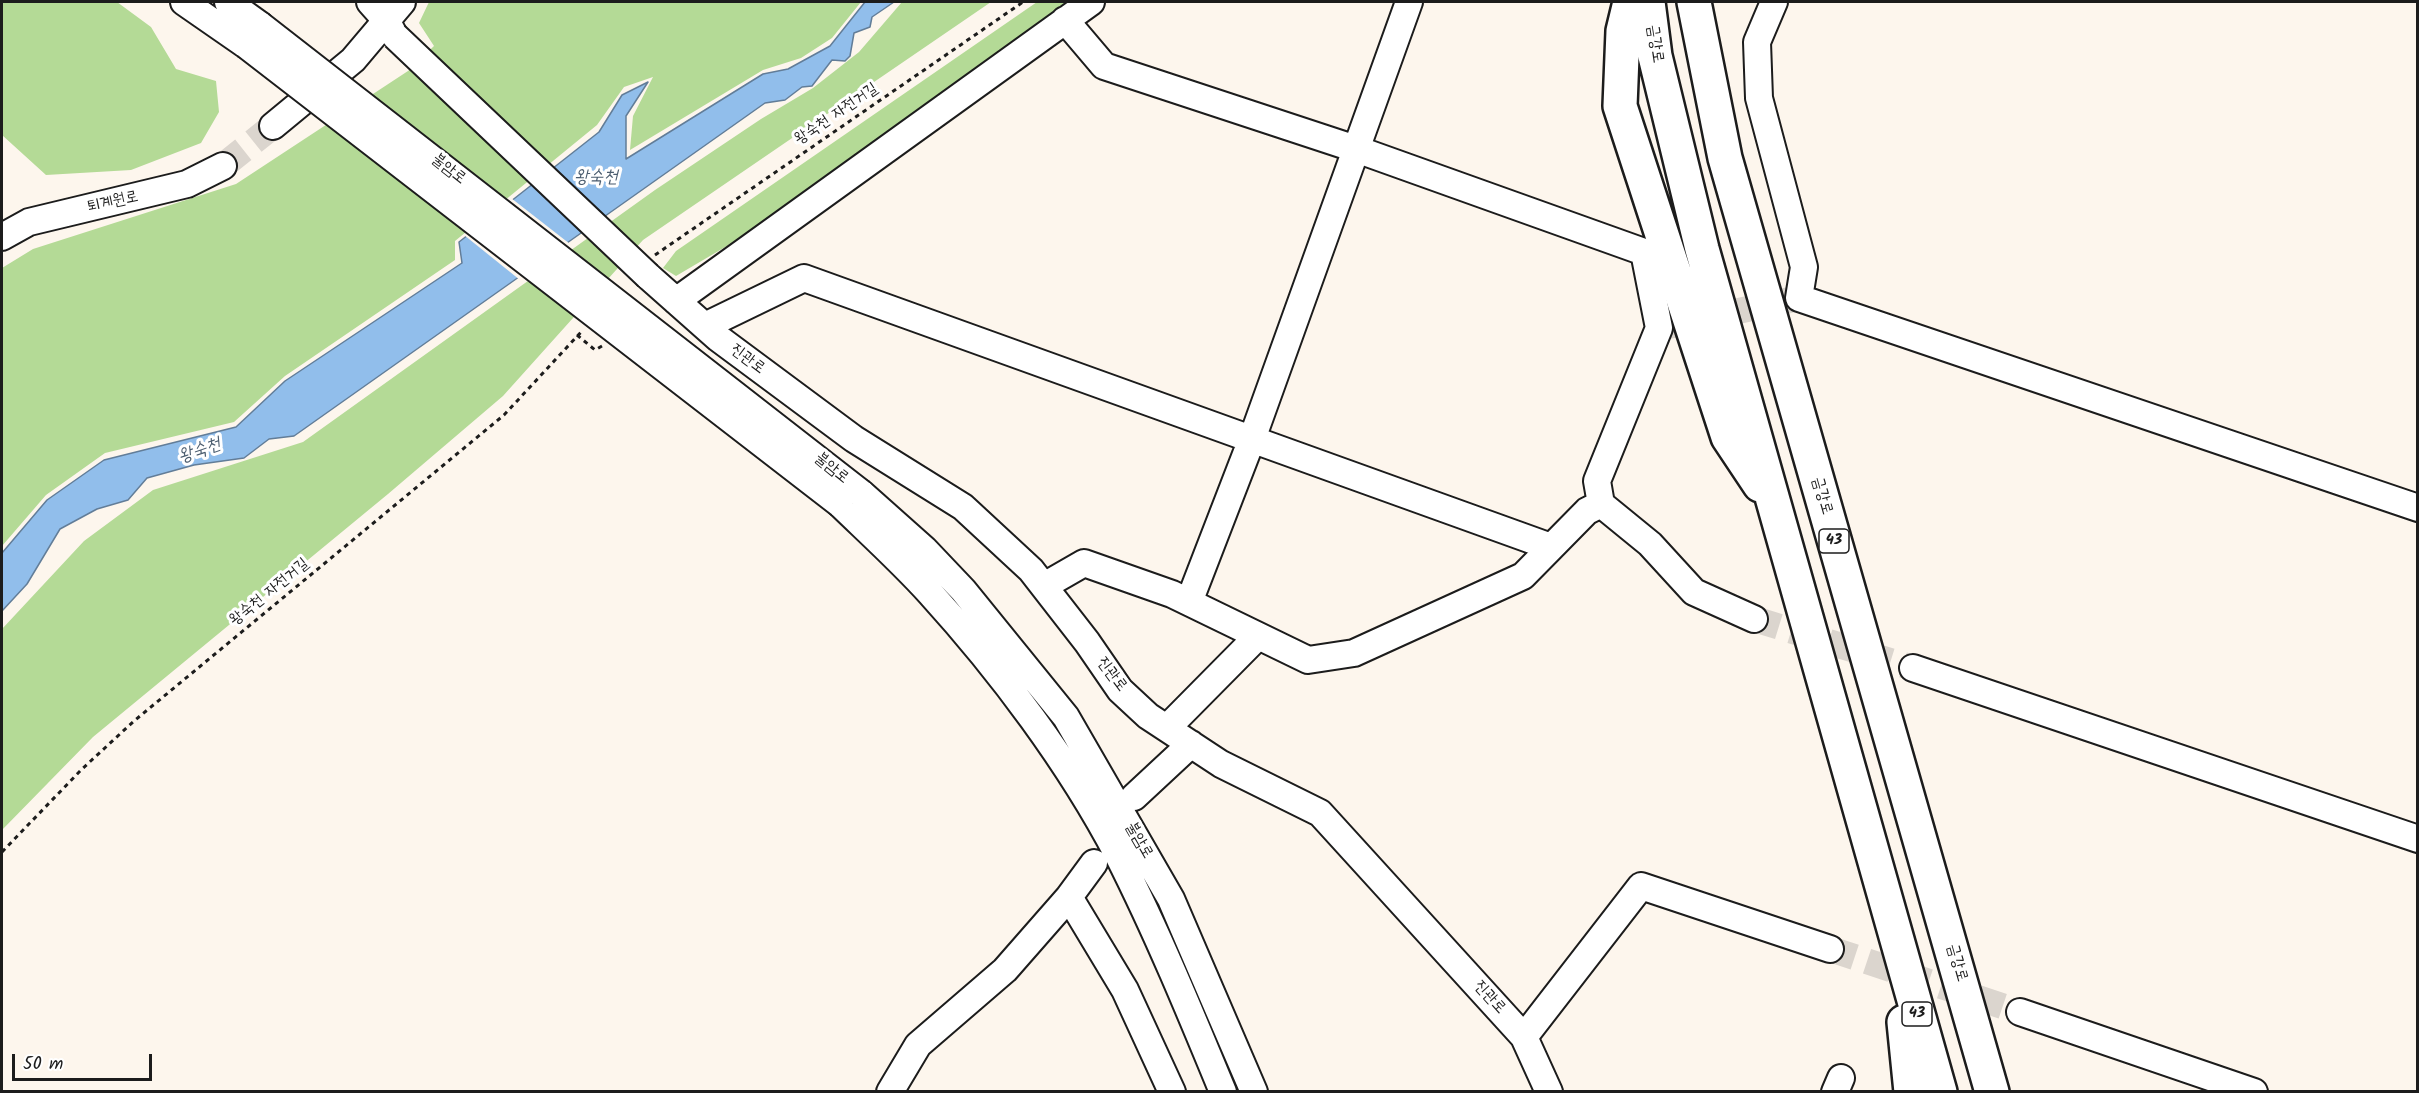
<!DOCTYPE html>
<meta charset="utf-8">
<style>
body{margin:0}
#map{position:relative;width:2419px;height:1093px;overflow:hidden;background:#fdf6ed;font-family:Kalam,sans-serif}
canvas{display:block}
.frame{position:absolute;inset:0;border:3px solid #1c1c1c;pointer-events:none}
.scale{position:absolute;left:12px;top:1054px;width:140px;height:27px;box-sizing:border-box;border:3px solid #1c1c1c;border-top:0;padding-left:8px;font-size:18px;line-height:21px;white-space:nowrap;color:#1c1c1c;-webkit-text-stroke:4px #fff;paint-order:stroke}
</style>
<div id="map">
<canvas width="2419" height="1093"></canvas>
<div class="frame"></div>
<div class="scale">50 m</div>
</div>
<script>
const ctx = document.querySelector('canvas').getContext('2d');
ctx.lineJoin = 'round';
function fill(path, color) { ctx.fillStyle = color; ctx.fill(path, 'evenodd'); }
function trace(path, color, width, dash) { ctx.strokeStyle = color; ctx.lineWidth = width; ctx.lineCap = dash ? 'butt' : 'round'; ctx.setLineDash(dash || []); ctx.stroke(path); }
function write(font, color, halo, rows, align = 'center') {
  ctx.font = font + ' Kalam,"Poor Story",sans-serif'; ctx.lineWidth = 6; ctx.setLineDash([]); ctx.textBaseline = 'middle'; ctx.strokeStyle = halo; ctx.fillStyle = color; for (const [text, x, y, turn = 0] of rows) {
    ctx.save(); ctx.translate(x, y); ctx.rotate((+turn || 0) * Math.PI / 180); ctx.textAlign = isNaN(turn) ? turn : align; if (halo) ctx.strokeText(text, 0, 0); ctx.fillText(text, 0, 0); ctx.restore();
  }
}
const green = new Path2D(`
 M2 2H117L151 27 176 69 216 81 219 112 201 143 131 170 46 175 2 135Z
 M429 2H861L832 38 801 58 763 70 630 150 633 116 653 77 624 87 597 125 455 241V260L285 376 234 422 105 453 46 495 2 546V268L33 249 236 184 408 71 434 46 419 23Z
 M902 2H991L643 240 503 396 388 494 93 737 2 830V629L84 541 153 490 303 442 655 190 761 119 813 88 859 52Z
 M1037 2H1078L732 243 676 276 663 268 676 251Z`);
const water = new Path2D(`
 M865 2H894L872 17 870 27 854 33 850 56 845 61 832 60 812 86 802 87 785 100 765 103 294 436 269 439 244 458 194 465 147 478 128 500 97 509 60 529 27 584 2 611V553L47 500 104 460 236 427 285 381 462 263 459 242 599 132 622 95 648 82 626 116V159L763 74 788 69 830 46Z`);
const pier = new Path2D(`
 M511 198 570 244 520 280 464 235Z`);
const minorTunnel = new Path2D(`
 M223 166 273 126
 M1659 328 1799 298
 M1754 619 1913 668
 M1830 949 2020 1012`);
const path = new Path2D(`
 M655 255 1023 2
 M577 335 595 350 602 346
 M2 852 81 770 134 721 504 415 582 331`);
const minor = new Path2D(`
 M184 2 246 45
 M228 2 260 25
 M370 2 386 20 393 33
 M1774 2 1757 42 1759 98 1804 267 1799 298 2418 508
 M1065 20 1104 66 1356 149 1644 252 1659 328 1597 481 1601 504 1650 544 1694 592 1754 619
 M273 126 353 60 402 2
 M2 237 29 222 187 184 223 166
 M648 276 718 338 854 439 963 507 1031 570 1087 642 1120 690 1148 716 1221 764 1320 813 1524 1037 1549 1092
 M676 301 1091 2
 M705 326 804 278 1551 547
 M861 493 925 550 963 590 1066 717 1171 899 1254 1092
 M840 504C870 533 902 562 930 593 1000 670 1070 763 1118 855 1157 932 1190 1012 1223 1092
 M1044 586 1084 563 1172 594 1308 660 1354 653 1523 576 1587 511 1601 504
 M1189 602 1252 439 1409 2
 M1913 668 2418 839
 M1167 728 1258 636
 M1134 797 1191 744
 M1069 897 1125 990 1172 1092
 M2020 1012 2254 1092
 M1524 1037 1641 886 1830 949
 M890 1092 918 1045 1005 970 1069 897 1094 863
 M1835 1092 1841 1078`);
const highway = new Path2D(`
 M1630 2 1623 31 1620 106 1728 437 1760 485
 M1648 2 1655 56 1702 249 1940 1092
 M1694 2 1725 158 1992 1092
 M1904 1022 1911 1092`);
const minorBridge = new Path2D(`
 M260 25 861 493
 M395 36 648 276
 M246 45 840 504`);
const shields = [
 [1834,541,30],
 [1917,1014,30]
];
const shieldNames = [
 ["43",1834,541],
 ["43",1917,1014]
];
const streetNames = [
 ["금강로",1654,44,81],
 ["왕숙천 자전거길",837,115,-34],
 ["불암로",448,170,38],
 ["퇴계원로",113,203,-12],
 ["진관로",747,360,37],
 ["불암로",831,469,39],
 ["금강로",1821,496,74],
 ["왕숙천 자전거길",270,593,-39],
 ["진관로",1111,675,53],
 ["불암로",1138,841,60],
 ["금강로",1956,963,74],
 ["진관로",1489,998,48]
];
const waterNames = [
 ["왕숙천",596,179],
 ["왕숙천",200,452,-19]
];
fill(green, '#b4da96');
fill(water, '#91beeb');
trace(water, '#627d98', 1.5);
fill(pier, '#fdf6ed');
trace(minorTunnel, '#dbd5ce', 26, [26, 13]);
trace(minor, '#1c1c1c', 30);
trace(highway, '#1c1c1c', 38);
trace(path, '#1c1c1c', 3, [4.5, 4.5]);
trace(minor, '#fff', 26);
trace(highway, '#fff', 33);
trace(minorBridge, '#1c1c1c', 30, []);
trace(minorBridge, '#fff', 26);
for (const [x, y, w] of shields) { const box = new Path2D(); box.roundRect(x - w / 2, y - 12, w, 24, 4.5); ctx.fillStyle = '#fff'; ctx.fill(box); trace(box, '#1c1c1c', 1.5); }
write('bold 15px', '#1c1c1c', null, shieldNames);
write('16px', '#1c1c1c', '#fff', streetNames);
write('italic 18px', '#4b5d6f', '#fff', waterNames);
</script>
